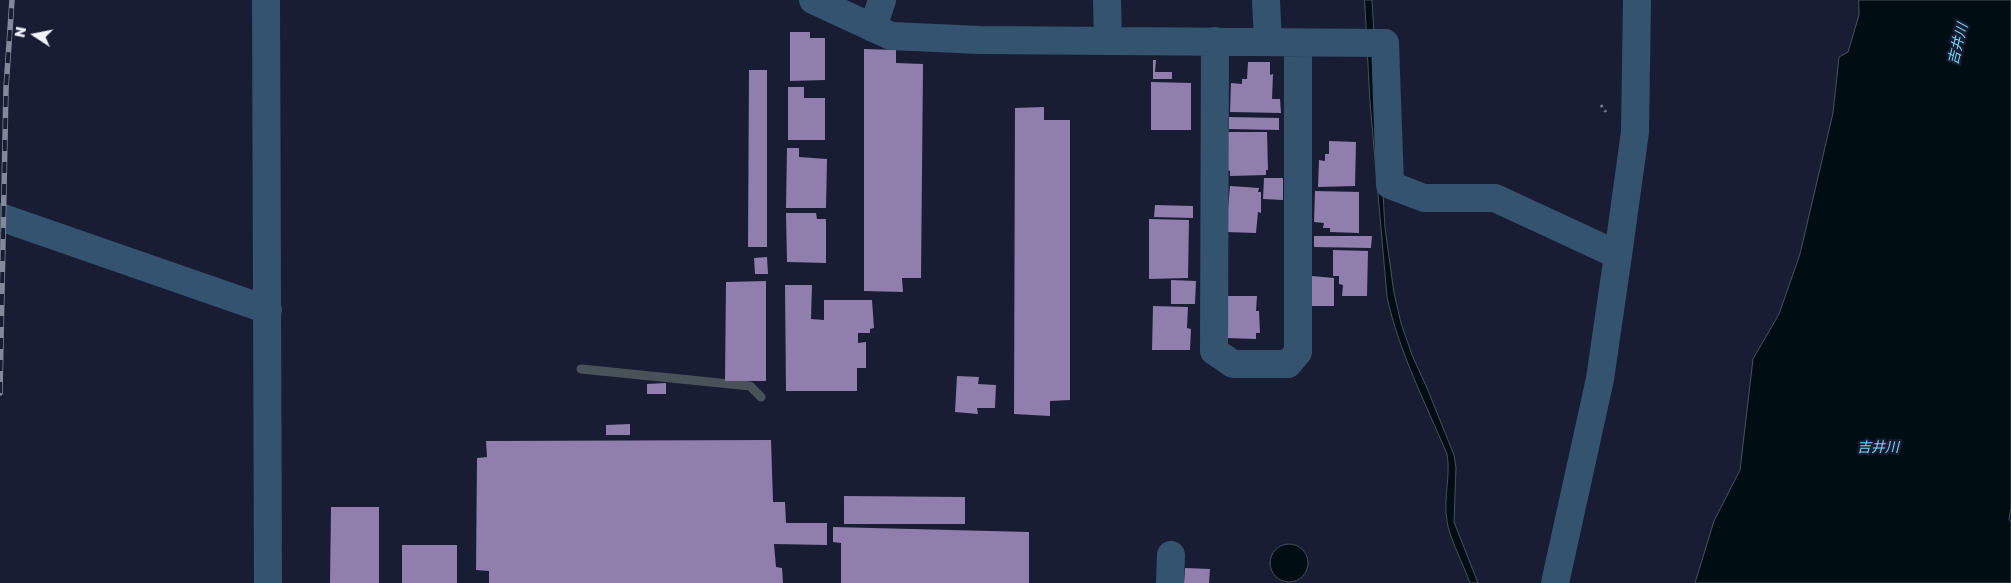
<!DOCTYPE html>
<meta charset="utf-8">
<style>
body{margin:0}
#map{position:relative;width:2011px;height:583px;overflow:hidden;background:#191d34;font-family:"Golos Text",sans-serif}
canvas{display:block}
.north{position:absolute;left:10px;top:10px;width:50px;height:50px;-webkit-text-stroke:4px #191d34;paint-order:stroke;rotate:281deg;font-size:14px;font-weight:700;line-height:20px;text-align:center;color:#f0f3fd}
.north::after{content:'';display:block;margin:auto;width:18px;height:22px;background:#f0f3fd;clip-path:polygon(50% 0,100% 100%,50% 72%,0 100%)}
</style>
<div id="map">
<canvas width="2011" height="583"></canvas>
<div class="north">N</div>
</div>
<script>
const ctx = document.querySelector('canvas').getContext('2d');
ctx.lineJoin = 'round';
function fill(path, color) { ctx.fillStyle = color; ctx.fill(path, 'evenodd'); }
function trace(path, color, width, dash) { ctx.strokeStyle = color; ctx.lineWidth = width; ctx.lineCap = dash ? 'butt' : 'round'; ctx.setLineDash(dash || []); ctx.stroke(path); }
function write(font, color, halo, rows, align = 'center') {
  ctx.font = font + ' "Golos Text","Noto Sans JP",sans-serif'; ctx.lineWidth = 4.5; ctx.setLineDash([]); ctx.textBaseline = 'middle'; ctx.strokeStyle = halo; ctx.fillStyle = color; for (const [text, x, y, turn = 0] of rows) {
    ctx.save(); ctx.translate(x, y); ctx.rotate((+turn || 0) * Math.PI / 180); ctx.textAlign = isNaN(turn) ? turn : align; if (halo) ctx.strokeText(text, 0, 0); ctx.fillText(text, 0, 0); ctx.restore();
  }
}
const water = new Path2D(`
 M1365 0H1372L1385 228 1394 293 1401 323 1412 355 1427 388 1454 455 1456 468 1454 522 1478 583H1470C1464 566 1449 537 1447 521 1443 498 1451 476 1447 454 1425 402 1399 352 1387 297L1370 102Z
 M1859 0H2011V508L2009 519 2011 523V583H1695L1714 521 1740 470 1753 359 1779 314 1800 254 1833 113 1839 57 1848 52 1859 15Z
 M1270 563a19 19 0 1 1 38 0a19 19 0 1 1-38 0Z`);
const stream = new Path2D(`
 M581 369 750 386 761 397`);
const building = new Path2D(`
 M790 32H810V38H825V80L790 81Z
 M864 49 896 50V63L923 64 921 278H902L903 292 864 291Z
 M1153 60H1156L1155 72H1172V79H1153Z
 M1248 62H1270V75L1273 74 1272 99H1280L1281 113 1230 112 1231 83 1242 84V79H1247Z
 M749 70H767V247H748Z
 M1151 82 1191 83V130H1151Z
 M788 87H804V98H825V140H788Z
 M1044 107V120H1070V400L1050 401V416L1014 414 1015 108Z
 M1229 117 1279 118V130L1229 129Z
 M1228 132H1267L1268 170H1266V175L1230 176V171L1227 170Z
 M1329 141 1356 142 1355 186 1318 187 1319 160 1325 161V154H1329Z
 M787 148H799V157L827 159 826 208H786Z
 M1264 178H1283V200L1263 199Z
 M1230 186 1259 188 1258 192H1261V213L1258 212 1256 233 1226 232Z
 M1315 191 1359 192V233L1330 232V228H1323L1324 223 1314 222Z
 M1155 205 1193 206V218L1154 217Z
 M786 213H816L817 219H826V263L787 262Z
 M1149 219 1189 220 1188 278 1149 279Z
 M1314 236H1372L1371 248 1314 247Z
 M1333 250 1368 251 1367 296H1342L1343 285 1339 284V276H1333Z
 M767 257 768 274H755L754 258Z
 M1312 276 1334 278V306H1311Z
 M1171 280 1196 281 1195 304H1171Z
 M766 281V381H725L726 282Z
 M785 285H812L811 319 824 320V300H872L874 328 870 329V333H858V343L866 342V368H857V391H786Z
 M1227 296H1257L1256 311H1259L1260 333H1256V339L1227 338Z
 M1153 306 1188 307 1187 328 1191 329 1190 350H1152Z
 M957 376 979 377 978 384 996 385 995 408H977L978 414 955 412Z
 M666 383V394H647V384Z
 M630 424V435H606V425Z
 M771 440 773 502H785L786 523H827V545L774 544 776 567 782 568 783 583H489V571L476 570 477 458 487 457 486 441Z
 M844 496 965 497V524H844Z
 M331 507H379V583H330Z
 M833 527 1029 532V583H841V543L833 542Z
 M402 545H457V583H402Z
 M1185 568 1210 569 1209 583H1184Z`);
const path = new Path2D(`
 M1601 105 1606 112`);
const minor = new Path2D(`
 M266 0 268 583
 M813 0 891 36 980 40 1385 43 1390 185 1424 198H1495L1618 255
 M1107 0 1108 40
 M1266 0 1268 42
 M873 28 882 0
 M1215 41 1214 351 1233 364H1288L1298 352V43
 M0 217 268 310
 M1170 583 1171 555
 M1555 583 1600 379 1618 255 1635 132 1637 0`);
const rail = new Path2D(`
 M0 393 6 88 12 0`);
const waterNames = [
 ["吉井川",1958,44,-76],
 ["吉井川",1878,448]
];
fill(water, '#000d13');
trace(water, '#485259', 1);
trace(stream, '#485259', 9);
fill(building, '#907eac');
trace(path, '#737688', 3, [2.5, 4]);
trace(minor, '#34536f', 28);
trace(rail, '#848898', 5.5);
trace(rail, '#191d34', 4, [11]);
write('italic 14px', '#75d8f5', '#191d34', waterNames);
</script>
